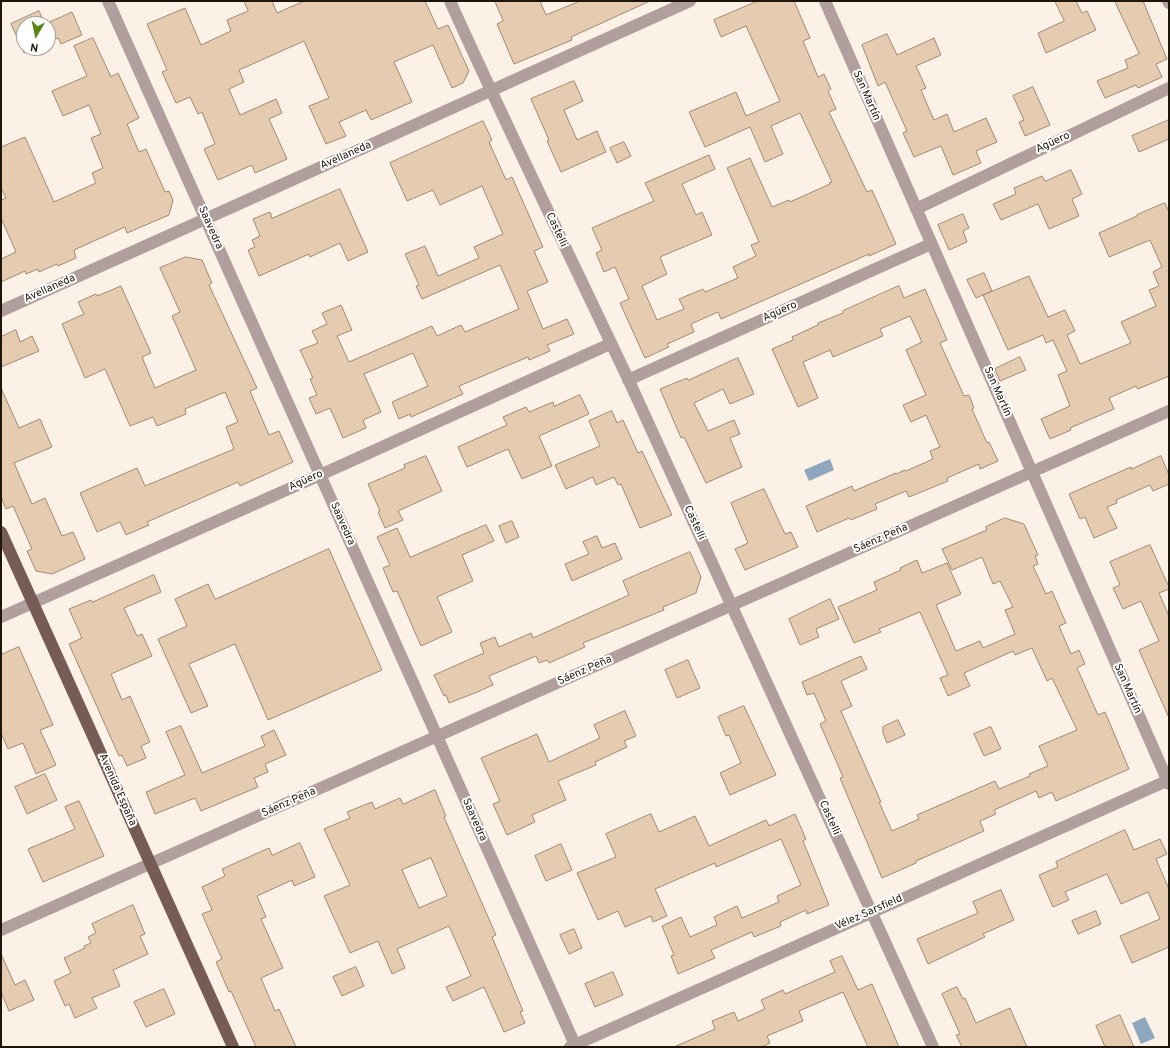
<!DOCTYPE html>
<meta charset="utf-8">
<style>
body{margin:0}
#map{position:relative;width:1170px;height:1048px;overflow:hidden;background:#fcf1e6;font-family:Overpass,sans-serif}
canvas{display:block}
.frame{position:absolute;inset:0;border:2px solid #1e150b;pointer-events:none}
.north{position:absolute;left:16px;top:16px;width:40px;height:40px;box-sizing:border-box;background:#fff;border:1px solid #a5a19d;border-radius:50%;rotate:189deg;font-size:11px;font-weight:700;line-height:16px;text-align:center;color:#1e150b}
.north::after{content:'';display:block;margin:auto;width:14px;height:18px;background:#598513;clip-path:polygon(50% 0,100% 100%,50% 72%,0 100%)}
</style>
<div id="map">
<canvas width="1170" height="1048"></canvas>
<div class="frame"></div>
<div class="north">N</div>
</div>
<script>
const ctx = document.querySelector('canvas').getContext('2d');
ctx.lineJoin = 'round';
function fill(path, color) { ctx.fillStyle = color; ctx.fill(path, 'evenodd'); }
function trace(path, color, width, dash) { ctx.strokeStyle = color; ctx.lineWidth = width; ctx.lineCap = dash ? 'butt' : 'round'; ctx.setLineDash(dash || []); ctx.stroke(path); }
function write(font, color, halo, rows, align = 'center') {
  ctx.font = font + ' Overpass,sans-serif'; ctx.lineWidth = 4; ctx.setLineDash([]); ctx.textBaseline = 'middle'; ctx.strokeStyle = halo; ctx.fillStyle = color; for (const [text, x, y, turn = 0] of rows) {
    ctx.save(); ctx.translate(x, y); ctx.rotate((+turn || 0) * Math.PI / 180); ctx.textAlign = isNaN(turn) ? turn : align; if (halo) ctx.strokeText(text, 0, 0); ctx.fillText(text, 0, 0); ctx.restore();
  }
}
const water = new Path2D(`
 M830 459 834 470 809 481 804 470Z
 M1145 1017 1155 1038 1141 1044 1132 1023Z`);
const building = new Path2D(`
 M244 1H272L277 13 304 1H425L438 29 448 25 469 71 463 83 452 88 433 45 394 62 412 102 371 120 366 110 339 122 346 136 326 144 309 106 329 98 304 41 239 70 244 82 229 89 240 115 276 99 282 113 269 119 287 159 255 173 252 165 218 180 204 149 215 144 202 112 198 114 190 97 176 103 162 72 167 70 147 24 185 8 201 45 231 31 227 20 248 11Z
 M495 1H540L546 15 580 1H650L571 37 572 40 514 64 497 24 503 21Z
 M758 1H794L810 38 803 41 818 77 824 74 831 89 828 91 836 109 829 112 867 192 872 190 896 244 869 256V254L721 319 718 312 691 324 694 332 667 344 669 347 645 358 620 303 629 299 615 267 604 272 596 253 602 250 592 228 654 201 645 183 709 155 715 169 682 184 696 215 702 212 712 235 660 257 667 274 642 286 657 320 684 309 679 299 703 289 705 292 738 278 733 267 756 256 751 245 759 242 727 168 750 158 772 207 789 200 790 202 830 184 829 183 832 182 800 113 771 126 783 154 765 162 750 127 705 147 689 112 736 92 746 116 780 101 746 26 721 37 714 20Z
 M1055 1H1076L1082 13 1087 11 1096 30 1046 53 1038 33 1064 21Z
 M1115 1H1143L1167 59 1156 64 1162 77 1138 88 1136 85 1105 98 1097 81 1128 68 1125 60 1139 54Z
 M39 11 45 24 72 12 82 35 61 44 58 38 48 42V24H24V48H35L24 53 11 24Z
 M887 34 897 55 934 38 941 55 916 66 926 88 921 90 934 120 947 114 954 132 986 118 997 142 976 151 981 163 953 175 941 146 914 157 903 133 907 131 885 82 878 86 862 45Z
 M93 38 111 77 118 73 139 118 127 124 139 152 146 149 165 192 169 191 173 200 169 215 127 233 125 227 74 250 76 258 58 266 57 264 39 272 38 269 26 274 25 271 1 282V259L16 252 1 218V200L6 198 1 188V147L25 137 54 202 96 183 92 173 103 168 91 138 101 134 89 105 63 116 52 91 87 76 74 46Z
 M574 81 583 101 564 110 577 140 597 131 606 152 561 172 547 141 549 140 531 99Z
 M1033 87 1050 125 1025 136 1019 122 1024 120 1013 96Z
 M1169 120V139L1139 152 1132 136Z
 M483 121 492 140 489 142 506 180 512 177 543 247 534 251 548 282 527 291 543 329 567 319 574 334 547 345 550 351 529 360 528 357 459 386 463 394 411 417 410 414 399 419 392 402 428 386 413 353 364 374 381 412 363 420 366 428 343 438 330 408 316 414 309 398 317 395 310 379 313 378 300 350 318 343 312 331 327 324 322 313 341 305 352 330 337 336 349 362 432 326 437 336 461 325 465 332 519 309 500 265 422 299 416 286 419 285 405 254 425 246 438 276 479 258 474 247 503 234 482 186 440 205 433 190 407 201 390 163Z
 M624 142 631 156 617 163 610 148Z
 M1071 170 1082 194 1072 199 1079 216 1049 229 1038 204 1001 220 993 204 1016 194 1014 188 1042 176 1045 181Z
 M340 189 368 252 348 261 340 243 310 257 309 254 259 276 248 250 255 247 252 240 260 236 253 219 270 212 272 218Z
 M1165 203 1169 212V376L1138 389 1136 386 1109 398 1114 409 1070 428 1071 430 1050 439 1041 419 1070 406 1058 375 1067 371 1053 340 1046 343 1043 335 1008 350 983 295 1029 276 1048 317 1065 310 1075 331 1067 335 1080 364 1131 343 1121 322 1156 306 1149 290 1159 286 1153 272 1162 267 1150 240 1109 257 1099 233 1137 216V215Z
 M963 214 969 228 963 231 967 242 949 250 938 225Z
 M186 257 202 260 212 283 209 285 257 388 250 391 269 435 279 431 293 462 240 486 238 482 147 522 149 525 126 535 120 522 97 532 80 493 137 468 145 486 234 449 226 427 238 422 225 392 185 409 186 414 157 426 153 417 130 426 105 369 85 378 62 324 84 314 78 302 96 294 97 296 121 286 151 353 142 357 155 388 196 370 172 316 180 312 160 268Z
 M984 273 992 291 976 298 967 280Z
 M899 286 904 298 925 289 947 340 940 343 964 396 969 395 974 408 972 409 987 443 989 442 998 461 980 469 979 464 947 478 948 481 909 497 906 491 875 504 877 509 851 520 849 518 817 532 806 506 852 486 854 491 896 473V474L905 470 906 471 933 459 930 451 940 447 926 415 911 422 903 405 926 395 906 350 922 342 910 316 880 329 883 336 833 357 830 350 803 362 818 398 798 407 772 349 793 340 792 337 818 325V323L843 313V311Z
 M16 330 20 342 32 336 39 351 1 367V337Z
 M1020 357 1026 370 1000 381 995 369Z
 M738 358 754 394 730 404 723 389 694 403 708 431 734 420 740 434 730 438 742 467 706 483 684 437 681 438 660 389 687 378 688 380Z
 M1 388 19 428 40 419 52 447 14 463 32 504 45 498 62 536 73 532 85 559 52 574 36 571 27 551 32 549 13 506 6 509 1 497Z
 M580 395 589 414 539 436 552 466 522 479 508 449 467 467 458 447 507 425 503 417 526 407 529 412 553 402 554 406Z
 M612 411 617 423 623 420 638 453 642 451 672 515 640 528 621 484 618 485 614 477 596 485 593 477 566 489 555 465 600 446 589 421Z
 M426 456 442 491 398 511 403 520 385 528 378 512 380 511 368 484 405 468 404 465Z
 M1161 456 1169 475V484L1153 491 1150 485 1116 500 1117 503 1107 507 1117 528 1094 538 1085 517 1080 519 1069 494 1131 467V469Z
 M764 489 785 534 791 532 798 547 745 570 735 549 748 543 731 503Z
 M1005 518 1024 524 1038 555 1035 556 1038 564 1033 566 1046 594 1052 591 1066 623 1059 626 1071 654 1079 650 1085 664 1077 668 1098 715 1105 712 1129 769 1056 801 1052 792 1039 798 1036 791 994 810 996 814 980 821 984 831 916 861V863L882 878 840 778 843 777 820 724 826 721 814 693 807 695 802 682 861 656 867 669 841 681 852 706 841 711 881 802H879L892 831 919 819 917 815 995 781 999 789 1030 776 1029 774 1048 766 1039 746 1077 730 1052 678 1047 681 1032 648 1015 655 1013 651 964 673 970 686 948 696 940 678 948 675 920 612 879 629 881 632 854 643 838 607 877 590 874 582 901 570 900 568 917 560 922 573 947 563 961 594 936 605 956 651 980 641 983 648 1015 634 1005 610 1013 607 1000 581 993 584 982 557 952 570 942 549 987 530 986 527Z
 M512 521 519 537 506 543 499 526Z
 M486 525 494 541 462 555 473 581 437 597 452 632 421 646 397 591 393 592 383 568 390 565 377 537 397 528 410 557Z
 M597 536 602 548 615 543 622 559 572 581 565 564 589 554 583 542Z
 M1150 545 1169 587V589L1159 593 1169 616V718L1139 650 1159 641 1141 601 1123 609 1113 588 1120 585 1110 562Z
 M329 549 382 670 268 720 235 644 189 664 208 706 191 713 158 639 187 626 175 599 208 584 215 599Z
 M690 552 701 577 696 593 663 607 664 610 583 643 585 647 549 663 547 660 539 663 536 656 489 676 493 685 475 693 449 703 446 695 444 696 434 675 484 653 480 643 495 637 499 647 531 633 533 638 629 595 623 581Z
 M154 575 161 592 124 608 137 636 142 634 152 656 111 674 122 700 130 696 150 742 141 746 146 758 127 766 122 755 119 756 69 644 82 638 69 609 91 600 92 602Z
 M830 599 839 619 816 629 819 637 800 645 789 619Z
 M19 647 53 725 40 730 56 765 36 774 23 743 8 749 1 733V655Z
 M688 660 700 688 677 698 665 670Z
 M744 706 776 775 730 795 720 773 741 763 729 735 726 736 718 717Z
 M625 711 636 736 624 741 627 747 595 762 596 765 558 781 566 800 532 815 535 822 507 835 493 804 500 801 481 758 537 734 549 762 600 738 594 725Z
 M898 720 905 735 887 743 883 733V727Z
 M181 726 202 773 265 746 261 736 274 730 286 755 265 764 268 772 254 778 258 787 201 811 195 798 155 814 146 792 185 775 166 732Z
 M991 727 1001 749 984 756 974 734Z
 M45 774 57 800 27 814 15 787Z
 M435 790 446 816 444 817 496 935 492 937 523 1011 520 1012 525 1023 504 1032 484 987 453 1001 446 987 471 976 449 926 397 949 405 968 392 974 378 941 350 953 324 896 350 885 324 829 350 818 347 812 372 802 375 809 400 798 403 804ZM431 858 447 896 419 908 402 870Z
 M79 801 104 856 43 882 28 849 75 829 65 807Z
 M651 814 659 832 695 816 709 846 766 820 769 826 795 814 806 839 803 841 829 905 807 914 806 910 780 922 781 926 754 937 752 932 711 950 715 958 678 974 671 956 674 955 662 926 681 917 690 937 717 925 714 917 737 906 742 918 779 902 777 896 801 885 781 839 716 867 715 863 655 889 667 916 653 922 651 916 625 927 618 911 598 920 577 873 616 857 606 834Z
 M1125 830 1134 850 1160 839 1167 854 1156 859 1169 889V947L1132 963 1120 936 1160 919 1148 892 1121 904 1107 874 1065 892 1069 900 1053 907 1039 875 1058 867 1056 862Z
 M300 843 315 877 294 886 292 880 257 896 266 917 261 919 283 968 261 978 275 1011 279 1009 296 1047H256L231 991 229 992 216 962 222 959 202 914 212 910 202 887 225 876 222 869 269 848 272 855Z
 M561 844 572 870 546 881 535 856Z
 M1001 890 1014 920 983 934 985 937 928 964 917 939 978 913 973 902Z
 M133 905 145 934 140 936 148 954 113 970 120 986 92 998 97 1008 75 1018 69 1004 65 1006 54 981 71 973 64 958 85 948 84 946 91 943 88 937 96 933 92 924Z
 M1096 911 1101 924 1078 934 1072 921Z
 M574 929 582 948 569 954 560 935Z
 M1 954 15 985 25 980 34 1000 9 1011 1 992Z
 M842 956 858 990 872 984 899 1047H868L843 992 799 1011 803 1021 767 1036 770 1043 762 1047H674L715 1029 712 1021 734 1012 738 1021 765 1009 761 1000 783 990 785 994 835 972 830 961Z
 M356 967 364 986 342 996 333 977Z
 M613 972 623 995 595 1007 585 984Z
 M957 987 963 999 965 998 976 1023 1010 1008 1027 1047H962L956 1035 960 1034 942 994Z
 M164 989 175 1014 146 1027 134 1002Z
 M1120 1015 1134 1047H1105L1096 1026Z`);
const minor = new Path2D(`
 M108 1 576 1047
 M450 1C508 130 570 256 630 383 733 604 832 826 933 1047
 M825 1 1169 784
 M1168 1 1169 3
 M916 209 1169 88
 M1 311 690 1
 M628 380 931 244
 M1 617 320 475 610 344
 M1 930 1169 411
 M570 1047 1169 780`);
const major = new Path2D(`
 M1 532 233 1047`);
const streetNames = [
 ["San Martín",866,96,66],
 ["Agüero",1053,143,-25],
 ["Avellaneda",346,156,-24],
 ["Saavedra",210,228,66],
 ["Castelli",556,230,65],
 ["Avellaneda",50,289,-24],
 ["Agüero",780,312,-24],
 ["San Martín",997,392,66],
 ["Agüero",306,481,-24],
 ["Castelli",694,523,65],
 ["Saavedra",342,524,66],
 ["Sáenz Peña",881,539,-24],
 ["Sáenz Peña",585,671,-24],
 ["San Martín",1127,689,66],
 ["Avenida España",117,790,66],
 ["Sáenz Peña",289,803,-24],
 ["Castelli",829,818,66],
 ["Saavedra",474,820,66],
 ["Vélez Sarsfield",869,913,-24]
];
fill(water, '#8fa7be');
fill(building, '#e5ccb1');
trace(building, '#a18970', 1);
trace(minor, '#b09f9c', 12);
trace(major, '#765b56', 12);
write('11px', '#1e150b', '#fff', streetNames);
</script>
